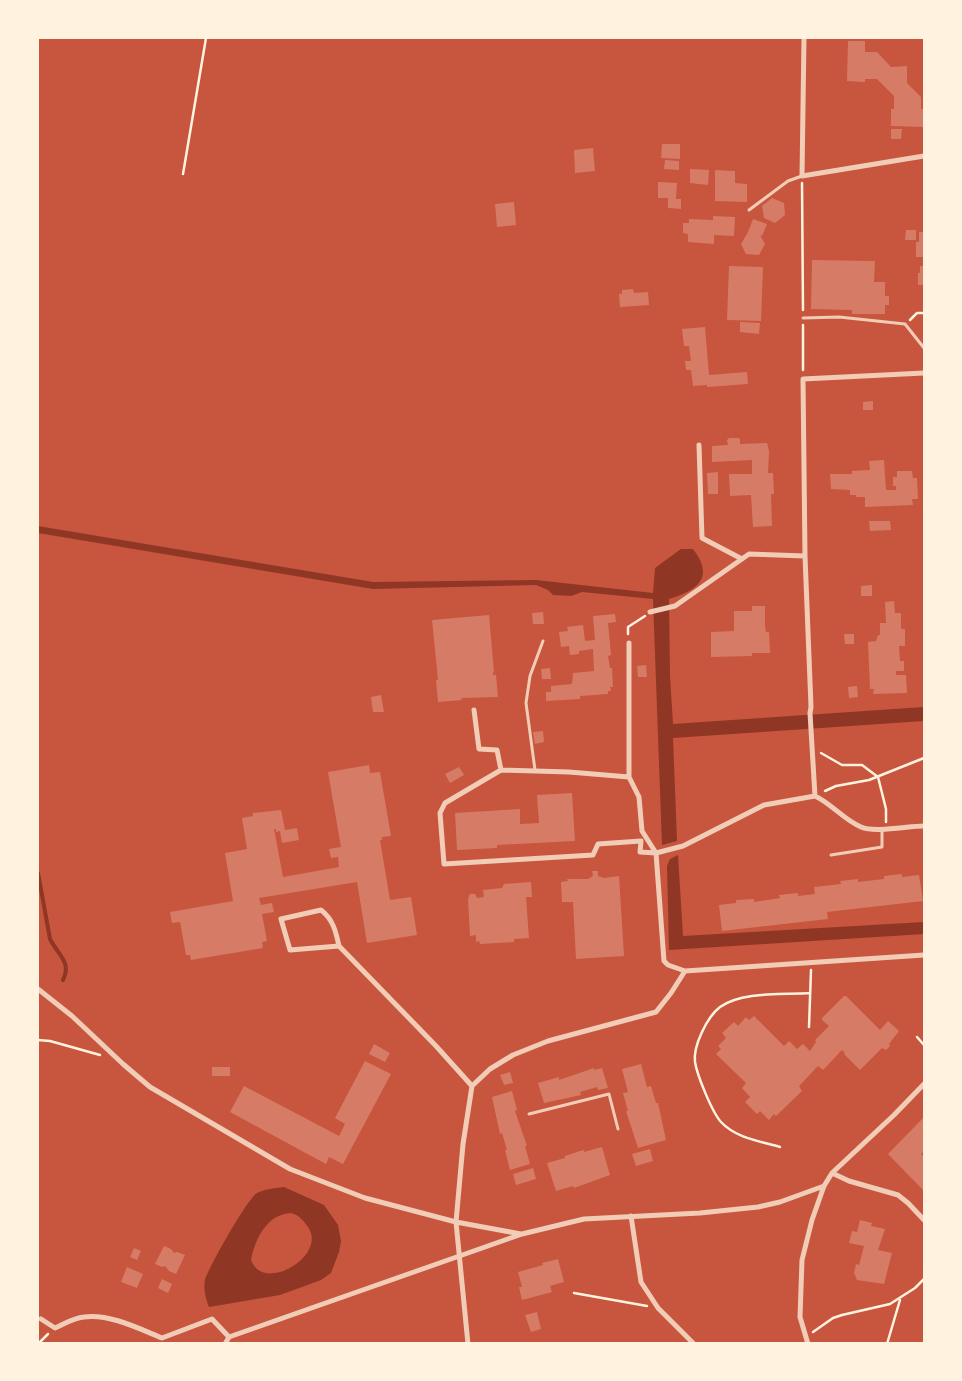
<!DOCTYPE html>
<style>
body{margin:0}
#map{position:relative;width:962px;height:1381px;overflow:hidden;background:#c8553d;font-family:"Asap Condensed",sans-serif}
canvas{display:block}
.frame{position:absolute;inset:0;border:39px solid #fff3e0;pointer-events:none}
</style>
<div id="map">
<canvas width="962" height="1381"></canvas>
<div class="frame"></div>
</div>
<script>
const ctx = document.querySelector('canvas').getContext('2d');
ctx.lineJoin = 'round';
function fill(path, color) { ctx.fillStyle = color; ctx.fill(path, 'evenodd'); }
function trace(path, color, width, dash) { ctx.strokeStyle = color; ctx.lineWidth = width; ctx.lineCap = dash ? 'butt' : 'round'; ctx.setLineDash(dash || []); ctx.stroke(path); }
const water = new Path2D(`
 M38 526 373 582 536 580 653 593 655 568 681 549H693C715 578 698 590 669 599L670 676 673 724 924 707V721L673 738 677 841 662 845 653 599 582 592 571 596 553 595 548 590 536 585 373 589 38 533Z
 M678 855 683 936 924 922V934L669 950 667 866 670 859Z
 M284 1187 324 1205 338 1225 341 1241 339 1252 331 1273 321 1280 280 1295 209 1307C206 1299 203 1289 205 1280 209 1267 247 1199 257 1193 265 1189 275 1188 284 1187ZM291 1213C299 1215 303 1220 308 1227 328 1256 263 1294 251 1260 255 1239 267 1214 291 1213Z`);
const stream = new Path2D(`
 M38 873 50 939C58 955 72 962 63 980`);
const building = new Path2D(`
 M848 41H865V52H877L891 67 907 66V83L921 97V109H924V127L891 126V109H894V96L877 79H865V82L847 81Z
 M891 129H902L901 139H891Z
 M662 144H680V159L661 158Z
 M593 148 595 171 575 173 574 150Z
 M665 160 679 161V170L664 169Z
 M690 169 709 170 708 185 690 183Z
 M715 170 735 171V183L747 184V202L715 201Z
 M658 182 677 183 676 199H681V209L668 208V198H658Z
 M772 198 784 203 785 215 775 223 764 218 762 206Z
 M514 202 516 225 497 227 495 204Z
 M713 216 735 217 734 236 714 235V244L688 242V234L683 233V223H689V219L713 220Z
 M753 219 767 224 762 236 760 235 765 244 759 255 746 254 741 244 748 232Z
 M906 230H916V240H905Z
 M919 232H924V257H916V242H919Z
 M812 260 875 261 874 282H885V296H889V305H885V314H852V310L811 309Z
 M729 266 763 267 761 321 727 320Z
 M920 266H924V285H918V273H920Z
 M633 289 634 293 648 292 649 305 620 307 619 294H622V290Z
 M740 322 760 323 759 334 740 332Z
 M705 327 709 375 747 372 748 384 707 387V385L693 386 691 370H686L685 361H691L689 346H684L682 329Z
 M873 401V410H863V402Z
 M729 438H738L740 439V444L767 443 769 451 768 473H773L774 494H771L772 526 753 527 751 495 730 496 729 474H752V460L712 462V446L728 445 727 440Z
 M884 460 886 490H896V486H893V477H897V471H912L913 478H917L918 499H912L913 505 865 507V497H856V495H850V490L831 489 830 474H852V471L870 470 869 461Z
 M718 472V494H708L707 473Z
 M869 521H890L891 530 870 531Z
 M872 585V596H861V586Z
 M894 601 895 613H901V629H905V646H899L900 661H904V671H896V675H906L907 693 873 694 874 689H870L868 642 876 641 878 635H880V623H886L885 602Z
 M752 606H765V627L766 632H769L770 653H752V656L711 657V632L734 631V611H752Z
 M543 612 544 624H533L532 613Z
 M615 614 616 622 608 623 611 655 608 656 610 668H612L613 687H610L611 691H608V694L580 696V699L546 701V692H551V686L572 684 573 673 594 671 593 649 579 651V654L570 655 569 646 561 647 559 632 568 631 567 627 583 625 585 641 595 640 593 616Z
 M489 615 494 672H493V675H496L498 697 461 698 462 700 438 702 436 680H438L432 620Z
 M844 634H854V644H845Z
 M646 665 647 677H638L637 666Z
 M550 668 551 679H542L541 669Z
 M857 686 858 697 849 698 848 687Z
 M381 695 384 712H373L371 697Z
 M543 731 544 742 535 744 533 732Z
 M369 765 370 773 380 772 391 836 382 837V840H380L390 900 411 897 417 935 367 943 357 882 259 898 261 905 272 903 274 912 262 914 267 941 262 942 263 948 191 960 190 955H186L180 922 172 923 170 912 233 901 225 853 247 849 242 818 253 816V813L281 810 285 830 297 828 299 840 282 843 280 831 276 832V829H274L283 877 339 867 338 857 331 858 329 849 341 847 328 772Z
 M459 767 464 775 450 783 445 774Z
 M572 793 575 841 497 845V848L457 850 455 813 520 809V824L539 823 537 795Z
 M592 871H598V876L604 878 619 876 624 956 576 959 573 902H562L561 882 568 881 567 879H588L593 876Z
 M902 874V877L919 875 923 901 827 912 828 919 722 931 719 905 736 903V900L754 899V902L780 898 779 895 798 893V896L815 894 814 887 841 884 840 881 858 879V882L884 879V876Z
 M531 882 532 897H526L529 938 514 939V942L480 944 479 941 476 942V935L470 936 468 899 470 894H475L477 898 484 897 483 890 502 888 504 884Z
 M844 996H846L880 1030 888 1021 899 1031 889 1044 890 1046 886 1050 882 1048 860 1070 844 1054 845 1053 842 1050 823 1070 818 1066 799 1086 802 1091 776 1116 774 1114 769 1120 760 1111 757 1114 745 1102 750 1097 742 1088 746 1083 716 1054 721 1049 718 1046 726 1038 722 1033 734 1022 738 1026 746 1017 749 1020 754 1016 784 1046 789 1041 797 1049 803 1044 810 1051 816 1042 815 1040 829 1026 822 1020V1018Z
 M374 1044 390 1053 385 1062 369 1054Z
 M365 1061 391 1074 343 1164 329 1157 326 1164 230 1112 244 1086 339 1136 345 1124 335 1118Z
 M641 1064 647 1087 651 1086 656 1103H658L666 1140 638 1148 626 1111H628L623 1093 628 1092 622 1069Z
 M212 1067H230V1076H212Z
 M594 1068V1070L602 1068 608 1088 598 1090 597 1087 580 1092 581 1095 544 1103 538 1083 559 1077V1080Z
 M510 1072 513 1083 504 1085 500 1075Z
 M512 1091 517 1110 515 1111 527 1146H525L530 1164 510 1170 505 1150H507L502 1133 500 1134 492 1097Z
 M924 1117V1151L921 1154 924 1157V1191L888 1154Z
 M602 1147 610 1175 574 1188 573 1186 556 1191 547 1163 565 1158V1156L580 1151 584 1150V1152Z
 M650 1149 653 1161 636 1166 632 1154Z
 M533 1168 536 1179 516 1185 513 1174Z
 M860 1220 872 1223 871 1226 885 1229 878 1250 892 1253 884 1284 857 1280 854 1273 856 1264 859 1265 864 1246 849 1243 852 1231 857 1232Z
 M164 1246 171 1249 174 1253 177 1252 185 1255 176 1274 169 1271 165 1266 162 1267 155 1264Z
 M134 1248 141 1251 137 1260 130 1257Z
 M558 1259 564 1282 550 1286 552 1292 522 1300 519 1287H522L518 1272 543 1265 542 1263Z
 M127 1267 143 1274 137 1288 121 1282Z
 M162 1279 172 1284 168 1293 158 1288Z
 M537 1312 541 1329 531 1332 525 1315Z`);
const path = new Path2D(`
 M183 174 206 38
 M802 183 803 310
 M910 320 917 313H924
 M803 325V370
 M628 634V627L645 616
 M821 753 842 765H862L878 777 886 809V822
 M825 791 836 786 869 780 924 758
 M809 1027 811 970
 M917 1037 924 1045
 M38 1040 50 1041 100 1055
 M780 1147C759 1141 736 1138 721 1122 712 1112 697 1075 695 1062 693 1046 707 1017 720 1007 742 991 784 995 810 993
 M574 1293 647 1306
 M813 1332 833 1318 842 1315 890 1304 915 1288 924 1279
 M38 1344 48 1334
 M887 1344 900 1300`);
const service = new Path2D(`
 M749 210 788 181 802 176
 M803 318 839 317 905 324 924 348
 M535 770 526 703 530 676 543 641
 M831 855 882 847V829
 M529 1114 609 1094 618 1129`);
const minor = new Path2D(`
 M804 38 802 176 924 156
 M699 445 702 538 742 559
 M650 612 675 606 749 554 805 556
 M629 643V777
 M474 710 479 749 497 750 501 770
 M815 796 810 713 811 707 805 556 803 379 924 373
 M815 796C832 804 844 820 861 827 875 833 908 826 924 826
 M339 946 290 950 281 919 321 910C333 919 336 932 339 946L436 1046 472 1086
 M685 971 668 965 664 961 656 853 640 852 641 841 598 844 593 855 444 864 440 813 445 803 501 770 569 772 629 777 639 797 642 831 656 853 683 846 764 805 815 796
 M38 989 72 1016 123 1064 150 1087 290 1169 365 1198 456 1222 521 1234
 M832 1173 849 1181 898 1195 908 1203 924 1220
 M631 1216 641 1282 658 1308 694 1344
 M41 1319 55 1328C64 1324 73 1318 84 1317 108 1313 140 1329 162 1338L212 1319 229 1337
 M225 1344 229 1337 522 1234 584 1219 700 1213 758 1207 780 1202 824 1186
 M468 1344 456 1222 463 1144 472 1086 490 1069 513 1055 548 1041 656 1012 671 993 685 971 924 955
 M808 1344 800 1317 802 1260 812 1220 824 1186 832 1173 894 1115 924 1084`);
fill(water, '#8f3625');
trace(stream, '#8f3625', 4);
fill(building, '#d67c66');
trace(path, '#fff3e0', 2.5);
trace(service, '#f1ccb7', 3);
trace(minor, '#f1ccb7', 5);
</script>
